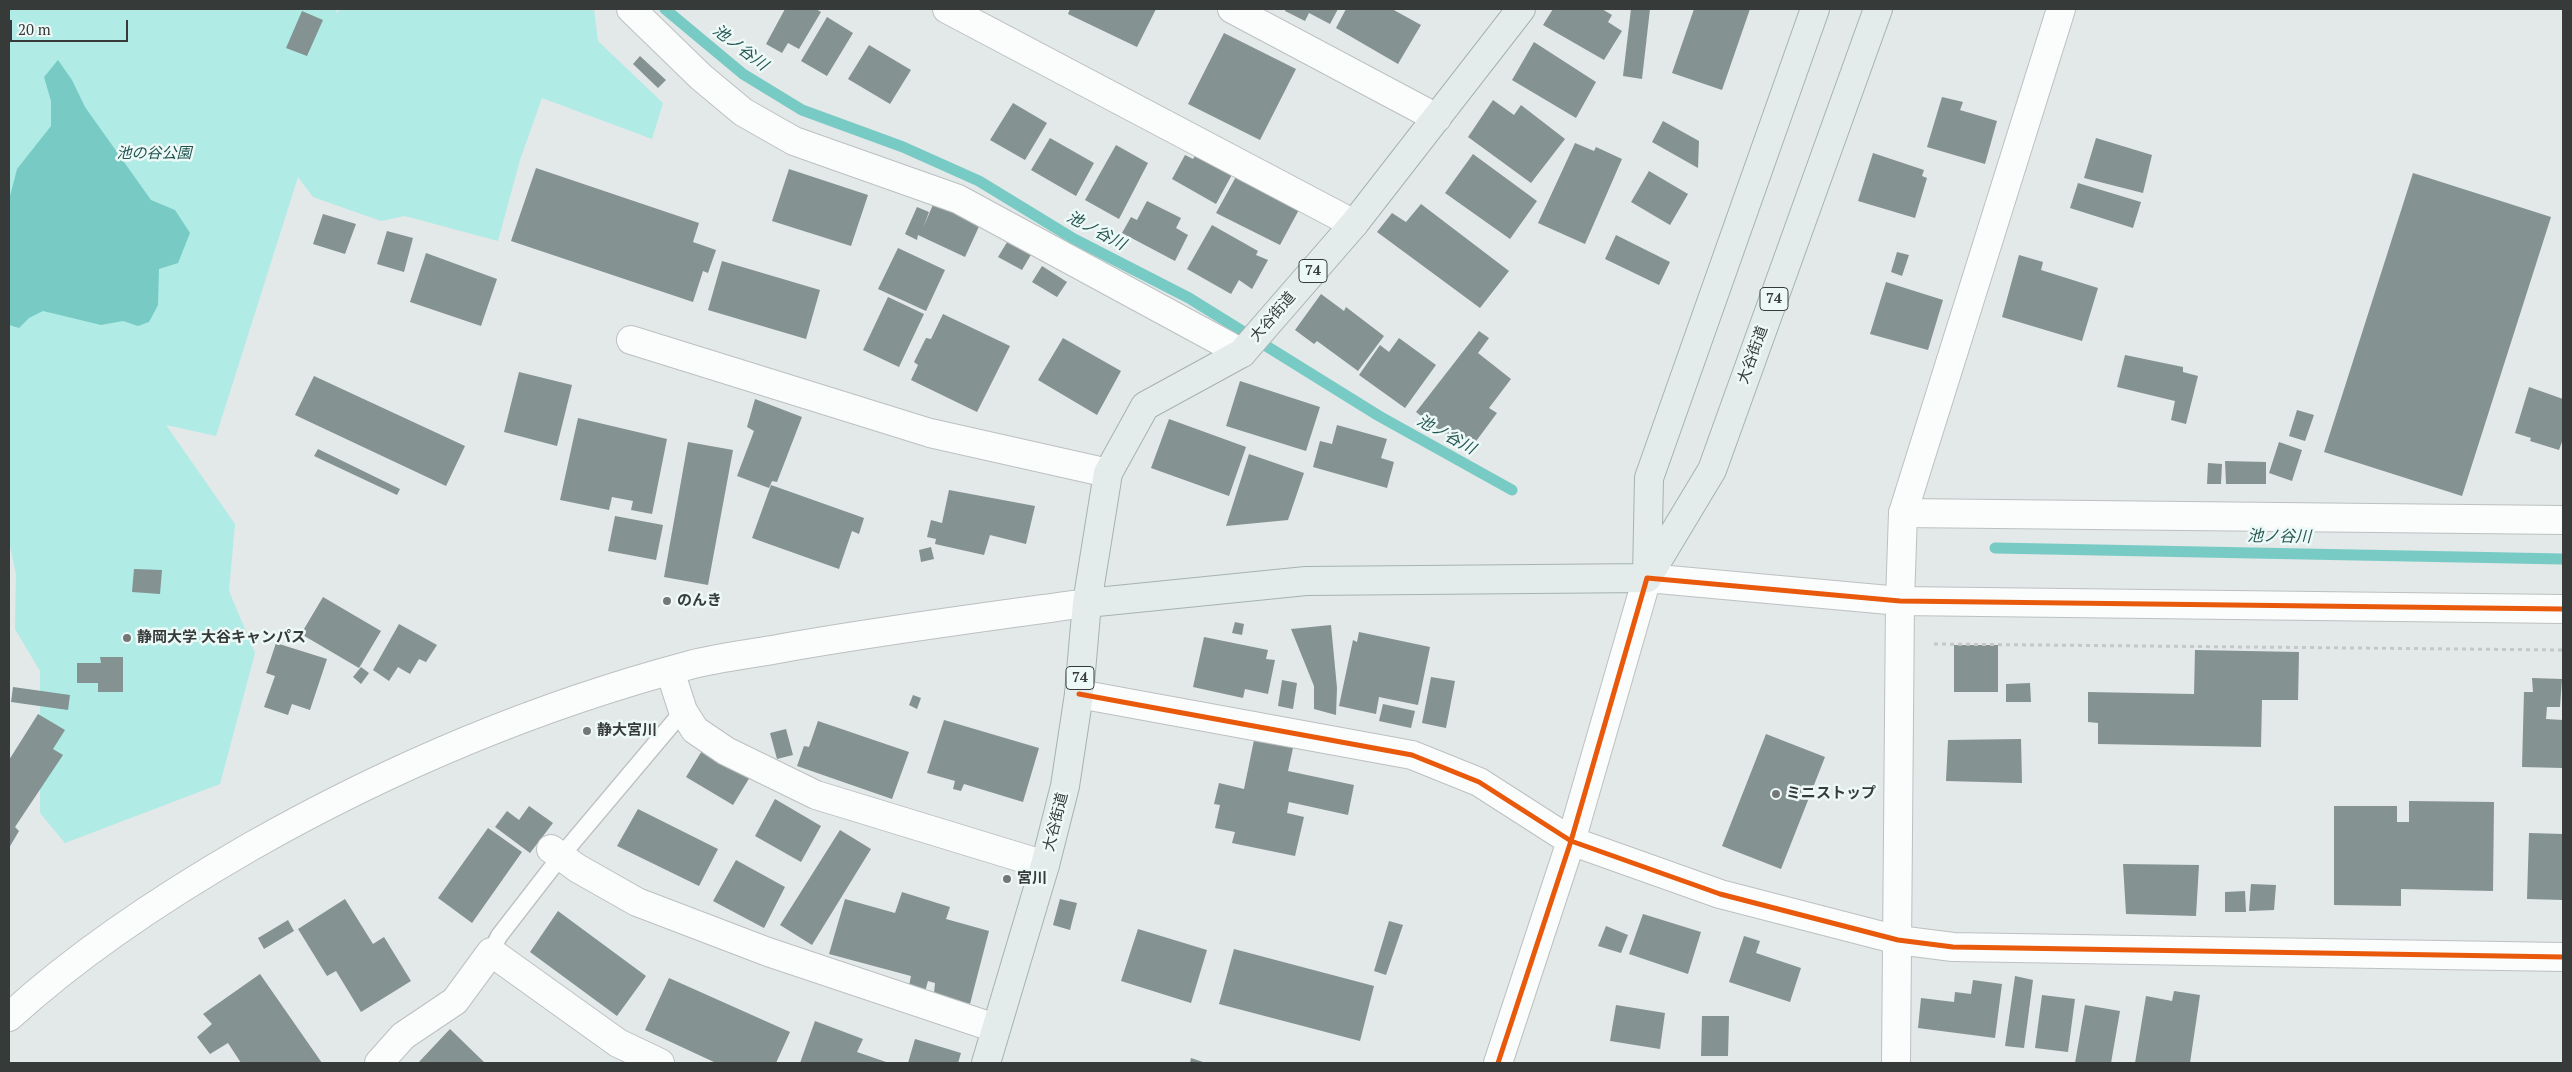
<!DOCTYPE html>
<meta charset="utf-8">
<style>
body{margin:0}
#map{position:relative;width:2572px;height:1072px;overflow:hidden;background:#e3e8e8;font-family:"PT Serif",serif}
canvas{display:block}
.frame{position:absolute;inset:0;border:10px solid #363b3a;pointer-events:none}
.scale{position:absolute;left:10px;top:20px;width:118px;height:22px;box-sizing:border-box;border:2px solid #363b3a;border-top:0;padding-left:6px;font-size:15px;line-height:18px;white-space:nowrap;color:#363b3a;-webkit-text-stroke:4px #edf9f7;paint-order:stroke}
</style>
<div id="map">
<canvas width="2572" height="1072"></canvas>
<div class="frame"></div>
<div class="scale">20 m</div>
</div>
<script>
const ctx = document.querySelector('canvas').getContext('2d');
ctx.lineJoin = 'round';
function fill(path, color) { ctx.fillStyle = color; ctx.fill(path, 'evenodd'); }
function trace(path, color, width, dash) { ctx.strokeStyle = color; ctx.lineWidth = width; ctx.lineCap = dash ? 'butt' : 'round'; ctx.setLineDash(dash || []); ctx.stroke(path); }
function write(font, color, halo, rows, align = 'center') {
  ctx.font = font + ' "PT Serif","Noto Sans JP",serif'; ctx.lineWidth = 5; ctx.setLineDash([]); ctx.textBaseline = 'middle'; ctx.strokeStyle = halo; ctx.fillStyle = color; for (const [text, x, y, turn = 0] of rows) {
    ctx.save(); ctx.translate(x, y); ctx.rotate((+turn || 0) * Math.PI / 180); ctx.textAlign = isNaN(turn) ? turn : align; if (halo) ctx.strokeText(text, 0, 0); ctx.fillText(text, 0, 0); ctx.restore();
  }
}
const green = new Path2D(`
 M9 9H337L336 14 340 9H594L598 41 663 103 652 139 542 98 520 160 498 241 405 216 381 221 313 197 298 177 216 436 166 425 235 524 229 591 255 653 220 784 65 843 40 813V671L15 629 16 574 9 542Z`);
const water = new Path2D(`
 M58 60 72 80 85 107 151 200 175 210 190 233 178 263 159 269 158 305 149 322 138 326 123 321 101 325 43 311 29 318 19 328 9 325V200L17 169 51 126V101L44 77Z`);
const stream = new Path2D(`
 M665 9 743 74 802 110 903 147 979 181 1074 239 1189 298 1379 416 1512 490
 M1995 548 2563 559`);
const building = new Path2D(`
 M785 9H816L821 12 799 49 788 43 782 53 766 44Z
 M1070 9H1156L1137 47 1068 14Z
 M1286 9H1338L1330 24 1309 13 1305 21 1285 11Z
 M1346 9H1392L1421 25 1398 64 1336 28Z
 M1553 9H1602L1612 15 1608 22 1622 31 1604 60 1543 25Z
 M1631 9H1650L1642 79 1623 76Z
 M1694 9H1750L1722 90 1672 73Z
 M302 11 323 20 307 56 286 48Z
 M827 17 853 33 827 76 801 61Z
 M1224 33 1296 69 1260 140 1188 104Z
 M1534 42 1596 82 1576 118 1512 80Z
 M869 45 911 70 890 104 848 79Z
 M640 56 666 80 658 88 633 64Z
 M1942 97 1963 102 1960 110 1997 121 1985 164 1927 147Z
 M1493 100 1514 115 1521 105 1565 139 1531 183 1468 137Z
 M1013 103 1047 123 1025 160 990 140Z
 M1663 121 1699 141 1698 168 1652 142Z
 M1050 138 1094 163 1076 196 1031 170Z
 M2096 138 2152 155 2143 193 2084 178Z
 M1575 143 1594 151 1596 147 1622 159 1585 244 1538 223Z
 M1116 145 1148 163 1119 219 1085 200Z
 M1198 151 1234 171 1216 204 1172 179 1185 155 1193 159Z
 M1873 153 1924 170 1922 176 1927 178 1915 218 1858 201Z
 M1473 154 1537 201 1510 239 1445 193Z
 M536 168 699 223 693 242 716 250 708 273 703 271 693 302 511 241Z
 M789 169 868 195 851 246 772 221Z
 M1649 171 1688 194 1670 225 1631 202Z
 M1238 173 1301 206 1280 245 1216 213Z
 M2413 173 2551 217 2462 496 2324 452Z
 M2078 183 2141 202 2133 228 2070 208Z
 M935 200 982 220 965 257 918 235 917 240 905 234 917 207 929 212 923 228Z
 M1147 201 1181 218 1176 228 1188 235 1175 261 1122 233 1131 217 1137 220Z
 M1421 204 1509 271 1480 308 1377 232 1392 213 1406 222Z
 M323 214 356 224 345 254 313 244Z
 M1212 225 1258 251 1256 255 1268 260 1252 289 1239 280 1231 294 1187 269Z
 M387 231 413 238 404 272 377 264Z
 M1616 235 1670 262 1659 285 1605 259Z
 M1009 239 1032 253 1022 270 998 257Z
 M898 248 945 270 926 311 878 289Z
 M1897 252 1909 255 1902 276 1891 272Z
 M426 253 497 279 481 326 410 302Z
 M2019 255 2043 262 2041 270 2098 288 2082 341 2002 317Z
 M722 261 820 290 806 339 708 310Z
 M1042 266 1067 282 1057 297 1032 282Z
 M1886 282 1943 300 1928 350 1870 334Z
 M1321 294 1344 311 1346 307 1384 336 1358 371 1317 341 1314 344 1295 330Z
 M888 297 924 314 899 367 863 350Z
 M943 314 1010 346 977 412 911 380 918 365 914 362 926 338 931 339Z
 M1479 331 1489 338 1478 353 1511 379 1489 408 1497 413 1468 452 1416 412Z
 M1063 338 1121 371 1097 415 1038 380Z
 M1399 338 1436 365 1405 408 1359 375 1380 345 1389 352Z
 M2125 355 2183 367V372L2198 376 2186 424 2171 420 2175 401 2117 387Z
 M519 372 572 385 557 446 504 432Z
 M314 376 465 446 446 486 295 415Z
 M1240 381 1320 407 1306 451 1226 426Z
 M2529 387 2563 399V439L2559 450 2530 441 2531 438 2515 433Z
 M755 399 802 417 777 482 772 481 769 488 737 476 754 431 747 427Z
 M2297 410 2314 415 2305 441 2289 436Z
 M578 418 667 439 652 514 631 510 633 501 612 497 609 510 560 500Z
 M1169 419 1246 447 1229 496 1151 468Z
 M1337 425 1387 439 1381 458 1394 462 1387 488 1313 467 1320 441 1332 444Z
 M688 442 733 450 708 585 664 577Z
 M2279 442 2302 450 2292 481 2269 473Z
 M318 449 400 489 397 495 314 456Z
 M1249 454 1304 473 1288 520 1226 526Z
 M2225 461 2266 462V484H2226Z
 M2208 463 2222 464 2221 484H2207Z
 M771 485 864 518 859 534 852 531 839 569 752 538Z
 M949 490 1035 506 1026 544 990 535 984 555 935 544 936 539 927 537 931 520 942 523Z
 M615 516 663 525 656 560 608 551Z
 M931 547 934 559 921 562 919 550Z
 M134 569 162 570 160 594 132 592Z
 M323 597 381 631 359 668 301 634Z
 M1235 622 1244 624 1242 635 1232 633Z
 M399 624 437 645 426 662 419 659 410 674 398 667 389 681 373 670Z
 M1331 625 1337 688 1336 715 1314 709V686L1291 629Z
 M1359 632 1430 647 1418 705 1379 697 1376 714 1339 706 1353 640 1357 642Z
 M1204 637 1268 650 1266 659 1275 660 1268 694 1245 689 1243 698 1193 687Z
 M276 643 327 659 310 710 292 704 288 715 264 707 275 676 266 673Z
 M1954 645H1998V692H1954Z
 M2195 650 2299 652 2298 700H2262L2261 747 2098 744V723L2088 722V692L2194 694Z
 M100 657H123V692H98V683H77V663H101Z
 M361 667 369 673 361 684 353 677Z
 M1431 677 1455 681 1446 728 1422 723Z
 M2532 678 2562 679 2560 707H2547L2546 719 2563 720V768L2522 767 2524 692H2533Z
 M1282 680 1297 683 1293 709 1278 706Z
 M2030 683 2031 702H2006V684Z
 M13 687 70 695 68 710 11 702Z
 M913 695 921 698 917 709 909 705Z
 M1383 704 1415 711 1411 728 1379 721Z
 M38 714 65 730 53 749 63 755 15 827 19 831 9 848V760Z
 M944 720 1039 748 1023 802 964 784 961 791 953 789 955 781 927 773Z
 M818 721 909 752 892 799 797 766 804 746 809 747Z
 M786 729 793 755 777 759 770 733Z
 M1766 734 1825 757 1781 869 1722 846Z
 M2021 739 2022 783 1946 781 1948 740Z
 M1254 740 1293 748 1288 771 1354 785 1348 815 1289 802 1287 813 1304 817 1295 856 1232 843 1235 832 1215 828 1220 805 1214 804 1219 783 1244 789Z
 M706 744 753 772 733 805 686 777Z
 M775 799 821 826 801 862 755 836Z
 M2409 801 2494 802 2493 891 2401 889V906L2334 905V806H2397V822H2409Z
 M529 806 553 823 530 853 495 827 507 811 519 820Z
 M638 809 718 849 699 886 617 846Z
 M488 828 522 852 472 923 438 898Z
 M840 830 871 849 812 945 780 925Z
 M2529 833 2563 834V900L2527 899Z
 M736 860 785 887 764 928 713 901Z
 M2123 864 2199 865 2196 916 2126 914Z
 M2251 884 2276 885 2274 910 2249 911Z
 M2245 891 2246 912H2225V892Z
 M902 892 950 907 946 919 989 931 970 1004 934 993 935 983 928 981 924 995 908 991 911 976 829 954 845 899 895 913Z
 M345 899 373 944 384 937 411 981 361 1012 336 971 327 976 298 929Z
 M1060 899 1077 903 1070 930 1053 925Z
 M558 911 646 976 617 1016 530 952Z
 M1643 914 1701 932 1688 974 1629 954Z
 M288 920 294 931 264 949 258 938Z
 M1389 921 1403 925 1386 975 1374 971Z
 M1606 926 1628 935 1621 953 1598 946Z
 M1138 929 1207 950 1191 1003 1121 981Z
 M1744 936 1760 941 1756 953 1801 968 1790 1002 1729 982Z
 M1234 949 1374 986 1360 1041 1219 1004Z
 M260 974 322 1063H241L228 1043 210 1054 197 1037 212 1024 203 1014Z
 M2015 976 2033 980 2024 1048 2005 1046Z
 M669 978 790 1032 776 1063H716L645 1030Z
 M1973 980 2002 984 1995 1038 1918 1028 1921 998 1954 1002 1955 992 1971 994Z
 M2174 991 2200 995 2190 1063H2135L2146 996 2172 1001Z
 M2042 995 2075 999 2068 1052 2035 1048Z
 M1616 1005 1665 1013 1660 1049 1610 1041Z
 M2085 1005 2120 1011 2111 1063H2075Z
 M1702 1016H1729L1728 1056H1701Z
 M815 1021 863 1039 857 1052 889 1063H800Z
 M450 1029 485 1063H418Z
 M915 1039 961 1053 958 1063H908Z
 M1191 1058 1206 1063H1190Z`);
const path = new Path2D(`
 M1934 644 2563 650`);
const service = new Path2D(`
 M491 952 499 936 561 856 683 711`);
const minor = new Path2D(`
 M631 9 701 77 743 112 794 141 958 199 1242 353
 M947 9 1354 224
 M1232 9 1437 118
 M631 340 930 433 1108 473
 M1903 513 2563 520
 M670 671 683 711 695 730 726 751 816 795 1045 865
 M1079 694 1412 755 1479 782 1571 841 1720 894 1898 940 1953 947 2563 957
 M551 849 577 868 637 902 768 952 995 1028
 M379 1063 403 1036 455 1001 491 952 618 1043 660 1063`);
const tertiary = new Path2D(`
 M9 1017C81 951 165 896 250 847 389 768 536 706 690 665 720 657 752 654 783 648 884 630 985 617 1087 603
 M1498 1063 1571 841 1647 578 1900 601 2563 609
 M1896 1063 1900 601 1903 513 2061 9`);
const primary = new Path2D(`
 M1647 576 1649 478 1815 9
 M1647 578 1712 470 1878 9
 M1087 603 1306 581 1647 578
 M986 1063 1045 865 1065 786 1079 694 1087 603 1108 473 1145 406 1242 353 1354 224 1521 9`);
const cycleway = new Path2D(`
 M1079 694 1412 755 1479 782 1571 841 1720 894 1898 940 1953 947 2563 957
 M1498 1063 1571 841 1647 578 1900 601 2563 609`);
const markers = [
 [667,601,5,"#737877"],
 [127,638,5,"#737877"],
 [587,731,5,"#737877"],
 [1776,794,5,"#737877"],
 [1007,879,5,"#737877"]
];
const shields = [
 [1313,271,28],
 [1774,299,28],
 [1080,678,28]
];
const shieldNames = [
 ["74",1313,271],
 ["74",1774,299],
 ["74",1080,678]
];
const parkNames = [
 ["池の谷公園",154,154]
];
const streetNames = [
 ["大谷街道",1273,317,-49],
 ["大谷街道",1753,355,-70],
 ["大谷街道",1056,822,-76]
];
const poiNames = [
 ["のんき",677,601],
 ["静岡大学 大谷キャンパス",137,638],
 ["静大宮川",597,731],
 ["ミニストップ",1786,794],
 ["宮川",1017,879]
];
const waterNames = [
 ["池ノ谷川",740,48,37],
 ["池ノ谷川",1096,231,28],
 ["池ノ谷川",1446,435,29],
 ["池ノ谷川",2279,537,1]
];
fill(green, '#b0ebe6');
fill(water, '#78cbc5');
trace(stream, '#78cbc5', 11);
fill(building, '#849291');
trace(service, '#bcc0c0', 19);
trace(minor, '#bcc0c0', 30);
trace(tertiary, '#bcc0c0', 30);
trace(primary, '#a4b3b1', 30);
trace(path, '#c6c8c8', 3, [4, 4]);
trace(service, '#fbfcfc', 16);
trace(minor, '#fbfcfc', 28);
trace(tertiary, '#fbfcfc', 28);
trace(primary, '#e4ebeb', 28);
trace(cycleway, '#e8590c', 5);
for (const [x, y, r, color] of markers) { const dot = new Path2D(); dot.arc(x, y, r, 0, 2 * Math.PI); ctx.fillStyle = color; ctx.fill(dot); trace(dot, '#edf9f7', 2); }
for (const [x, y, w] of shields) { const box = new Path2D(); box.roundRect(x - w / 2, y - 11.5, w, 23, 4); ctx.fillStyle = '#edf9f7'; ctx.fill(box); trace(box, '#363b3a', 1); }
write('bold 14px', '#363b3a', null, shieldNames);
write('italic 15px', '#1f524e', '#edf9f7', parkNames);
write('15px', '#363b3a', '#edf9f7', streetNames);
write('bold 15px', '#363b3a', '#edf9f7', poiNames, 'left');
write('italic 16px', '#265753', '#edf9f7', waterNames);
</script>
